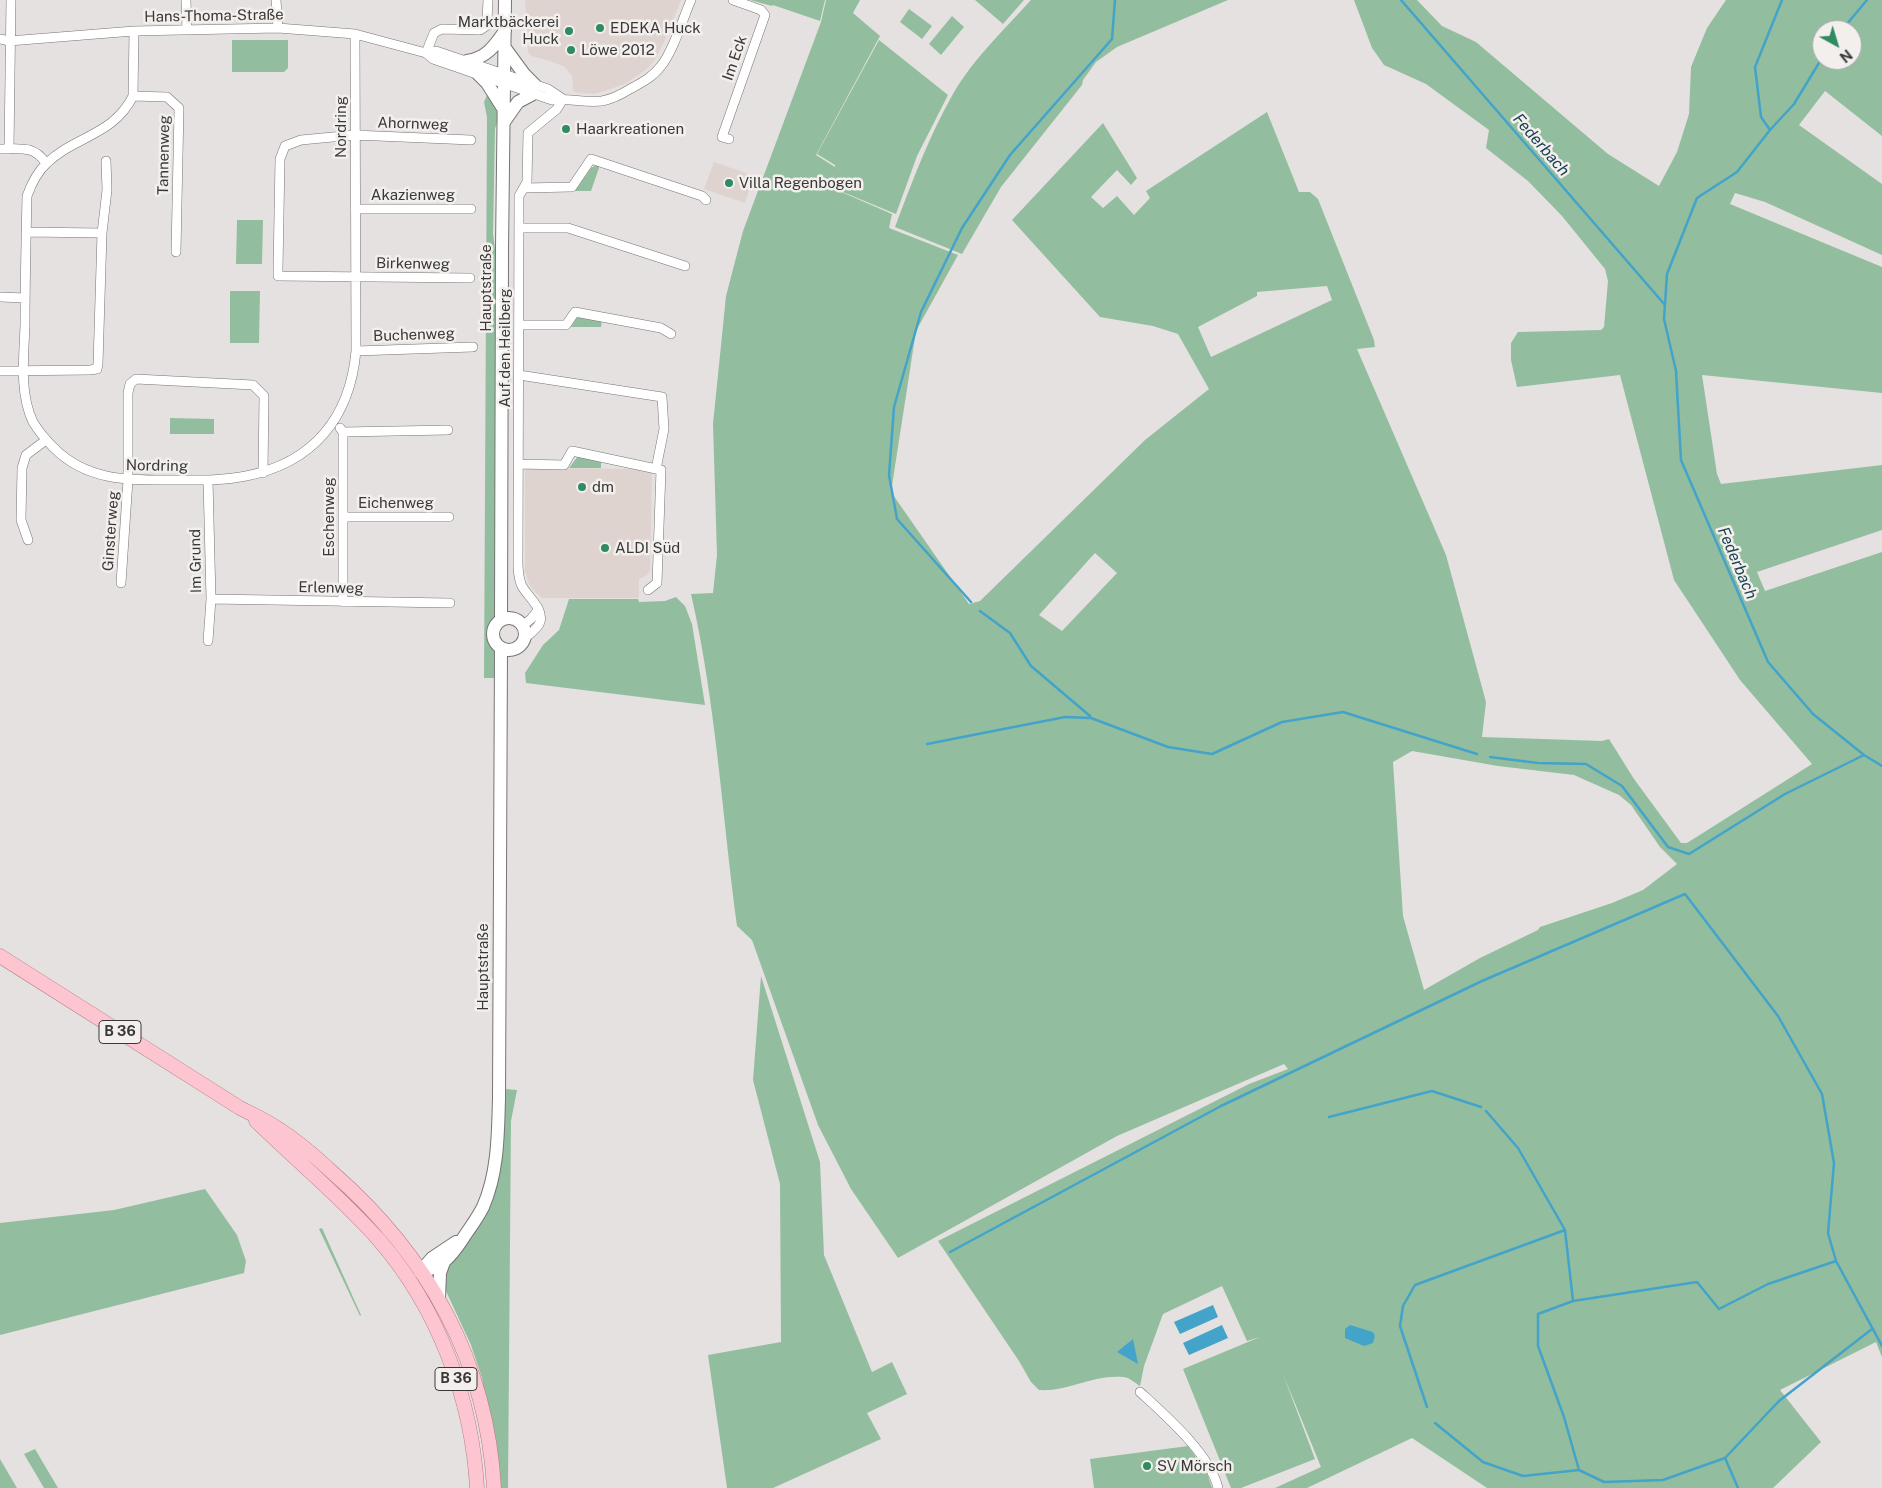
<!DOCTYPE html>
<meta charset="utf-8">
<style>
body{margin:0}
#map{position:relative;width:1882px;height:1488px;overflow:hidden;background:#e5e1e0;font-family:"Public Sans",sans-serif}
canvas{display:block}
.north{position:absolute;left:1812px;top:20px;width:50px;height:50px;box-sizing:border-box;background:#f2efed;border:1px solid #a8a6a5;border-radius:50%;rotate:141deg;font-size:14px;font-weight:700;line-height:20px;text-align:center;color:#3a3838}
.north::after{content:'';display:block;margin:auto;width:18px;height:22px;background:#308b61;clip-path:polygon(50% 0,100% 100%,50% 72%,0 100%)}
</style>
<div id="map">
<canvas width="1882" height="1488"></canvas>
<div class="north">N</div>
</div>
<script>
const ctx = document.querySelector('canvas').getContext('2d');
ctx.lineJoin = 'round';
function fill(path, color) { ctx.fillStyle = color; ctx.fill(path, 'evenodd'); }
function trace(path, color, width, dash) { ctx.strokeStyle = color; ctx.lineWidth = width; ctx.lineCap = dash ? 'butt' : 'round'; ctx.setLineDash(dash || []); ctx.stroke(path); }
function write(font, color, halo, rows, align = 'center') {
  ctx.font = font + ' "Public Sans",sans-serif'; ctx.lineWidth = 5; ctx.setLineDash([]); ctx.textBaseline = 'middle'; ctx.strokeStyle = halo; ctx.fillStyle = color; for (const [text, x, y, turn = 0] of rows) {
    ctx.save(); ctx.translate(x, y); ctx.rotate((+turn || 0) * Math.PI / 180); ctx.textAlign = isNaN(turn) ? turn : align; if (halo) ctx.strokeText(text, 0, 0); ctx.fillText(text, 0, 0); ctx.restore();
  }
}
const built = new Path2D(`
 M525 0H681L664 42 656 58 648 68 625 84 595 94 578 93 573 91 572 76 565 67 550 61 531 56 528 52Z
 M714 162 754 176 745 203 704 189Z
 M525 468 647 469 652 473 650 571 646 576 639 579V598H542L534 591 529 584 525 571Z`);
const green = new Path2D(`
 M750 0H825L820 21 773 5 772 6Z
 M826 0H860L853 13 880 36 816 155 835 167V165L817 154 879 40 948 95 917 156 896 214 833 188 834 173 832 188 892 214 889 228 958 255 916 331 891 492 969 604 980 601 1145 440 1209 389 1178 334 1153 326 1100 317 1012 220 1103 123 1137 178 1131 185 1117 170 1091 197 1103 208 1117 196 1134 215 1150 198 1146 191 1267 112 1299 192H1310L1318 199 1374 340 1375 347 1357 349 1446 555 1486 702 1482 737 1602 741 1609 739 1634 779 1681 843H1687L1812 764 1740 680 1674 580 1620 375 1517 387 1511 360V343L1518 332 1601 330 1604 327 1608 281 1605 269 1562 216 1528 181 1486 148 1489 130 1426 84 1384 65 1372 48 1354 0H1417L1442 26 1476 42 1608 154 1659 186 1677 152 1689 114 1691 67 1707 28 1726 0H1882V136L1825 91 1799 125 1882 184V255L1765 202 1735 193 1730 204 1882 267V393L1702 375 1717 474 1721 484 1882 465V530L1757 572 1765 591 1882 552V1357L1876 1342 1780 1390 1821 1442 1773 1488H1487L1412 1438 1307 1488H1275L1321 1467 1283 1374 1315 1459 1241 1488H1231L1183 1369 1260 1337 1247 1341 1222 1286 1163 1314 1144 1366 1140 1386C1135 1383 1129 1377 1123 1377 1094 1374 1067 1392 1039 1390L1031 1382 1019 1361 938 1241 1249 1084 1288 1069 1284 1064 1117 1136 898 1258 851 1189 818 1125 752 940 737 926C722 815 716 703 691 594L713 593 717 555 713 424 726 296 743 231 821 22ZM1822 30H1852V60H1822ZM1327 286 1332 300 1211 357 1198 327 1257 296V292ZM1095 553 1117 573 1062 631 1039 615ZM1412 751 1498 766 1574 775 1619 795 1631 805 1660 847 1677 864 1643 890 1612 903 1540 927 1538 930 1480 958 1424 990 1403 916 1393 762Z
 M975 0H1024L1003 24Z
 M1031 0H1228L1117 47 1096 62 1083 80 1082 85 1001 187 962 254 895 227C912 182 929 136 953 94 973 59 1004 30 1031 0Z
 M909 9 932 26 922 39 900 22Z
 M952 16 964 27 941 55 929 44Z
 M232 40H288V68L284 72H232Z
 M488 93C495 106 501 114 495 129L493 234 496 256 497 618 491 630V637L498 653 497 678H484L487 117 484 102Z
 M598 164 600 165 591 191H575L591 168Z
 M237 220H263L262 264H236Z
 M230 291H260L259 343H230Z
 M578 316 602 320 601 327H571Z
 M170 418 214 419V434H170Z
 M578 456 601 461V468H569Z
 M676 597 685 606 692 624 705 705 526 683 525 673 543 645 559 630 569 599H638L639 602 665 601Z
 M761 976 820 1162 824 1255 872 1372 892 1362 907 1394 867 1413 881 1439 773 1488H727L708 1355 781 1342 780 1184 753 1080Z
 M505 1089 517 1090 511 1121 508 1488H498L482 1378 471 1345 446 1291 444 1276 448 1266 494 1195 503 1152Z
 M205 1189 237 1235 246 1261 244 1273 0 1335V1223L114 1210Z
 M322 1228 361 1315 360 1316 319 1229Z
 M1188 1446 1207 1473 1212 1488H1094L1090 1459Z
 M35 1449 58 1488H44L24 1454Z
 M0 1459 17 1488H0Z`);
const water = new Path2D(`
 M1213 1305 1218 1317 1180 1334 1174 1322Z
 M1222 1325 1228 1338 1189 1355 1183 1343Z
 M1350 1325 1373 1332 1375 1336 1373 1343 1364 1346 1345 1338V1329Z
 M1133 1339 1138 1364 1117 1352Z`);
const stream = new Path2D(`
 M1401 0 1665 305
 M1782 0 1755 67 1761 117 1770 130 1737 172 1697 198 1667 274 1664 319 1676 371 1681 460 1768 662 1813 714 1864 755 1882 766
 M1842 30 1867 0
 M1770 130 1794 104 1822 58
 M971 602 897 519 889 475 894 407 921 312 962 228 1010 155 1112 39 1115 0
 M980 611 1010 633 1031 666 1090 716
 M927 744 1065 717 1091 718 1168 747 1212 754 1282 722 1343 712 1477 754
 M1490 757 1538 763 1586 764 1622 786 1668 847 1689 854 1785 794 1864 755
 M1486 1111 1518 1148 1565 1230 1573 1301
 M1329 1117 1432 1091 1481 1107
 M950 1252 1221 1106 1482 981 1685 894 1778 1016 1822 1094 1834 1163 1828 1233 1836 1261 1882 1346
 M1427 1407 1400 1326 1403 1306 1415 1285 1565 1230
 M1435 1423 1483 1462 1523 1476 1579 1470 1604 1482 1663 1480 1725 1458 1779 1401 1872 1329
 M1725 1458 1738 1488
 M1579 1470 1564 1417 1538 1346V1314L1573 1301 1697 1282 1719 1309 1768 1284 1836 1261`);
const street = new Path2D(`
 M186 0 187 30
 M276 0 278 28
 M134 31 133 96C114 135 75 136 47 163 38 171 31 185 27 196 26 239 25 282 25 325 24 356 19 393 33 422 39 432 46 440 54 448 87 481 128 480 171 480 196 480 221 481 246 476 313 463 350 418 356 351L355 34
 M0 39 9 41 134 31 278 28 355 34 426 53 436 51 548 89 563 99
 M426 53 433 59 552 100C569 98 585 103 602 101 612 99 622 94 630 89 641 83 653 77 661 66 673 52 683 18 691 0
 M426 53 434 33 442 29 480 30 486 26 487 21 488 0
 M133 96 167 97 179 108 176 252
 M729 139 722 137 765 15 761 10 733 0
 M0 149C21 149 33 145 46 163
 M9 149 11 0
 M524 188 572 187 591 159 702 196 706 200
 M355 209H471
 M519 228H568L685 266
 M26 232 102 233
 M470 278 278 276V269L280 159 285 146 301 140 354 135 471 140
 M0 297 25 298
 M519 325H566L575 312 661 328 671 334
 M356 351 473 347
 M0 371 90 370 97 369 98 364 102 233 107 190 106 161
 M519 375 662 397 664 429 656 469
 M340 428 343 432 448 430
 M343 432V602
 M519 464 564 465 572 451 661 470 657 583 648 590
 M208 480 211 599 208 641
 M343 517H449
 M28 540 21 520 22 468 26 455 46 440
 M121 583 128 480V393L130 384 136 379 253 385 264 396 263 473
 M211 599 450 603
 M522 626 531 619 538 610
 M524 639C529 634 538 629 540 622 544 607 526 596 521 584 519 578 518 571 518 565L519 196 527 182 528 133 557 109 563 99
 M1140 1392C1166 1416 1210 1454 1218 1488`);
const secondary = new Path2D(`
 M505 48 524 74 535 85
 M467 61C486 58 494 47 505 31
 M478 74 487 83 504 110
 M504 122 518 102 533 94
 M493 634a16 16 0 1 1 32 0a16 16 0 1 1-32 0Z
 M501 620 502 248 505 0
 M421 1271C441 1269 452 1255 462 1240 469 1229 477 1219 483 1207 498 1173 498 1135 499 1098L501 649
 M420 1272 432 1258 456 1242
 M439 1299 440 1273 444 1262`);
const primary = new Path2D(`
 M0 956 240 1108C254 1115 268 1121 280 1130 299 1142 317 1158 333 1173 428 1256 487 1361 494 1488
 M256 1121C297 1161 342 1198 379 1240 438 1308 472 1399 477 1488`);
const markers = [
 [600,28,5,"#308b61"],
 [569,31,5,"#308b61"],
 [571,50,5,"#308b61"],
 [566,129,5,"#308b61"],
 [729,183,5,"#308b61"],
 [582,487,5,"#308b61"],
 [605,548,5,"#308b61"],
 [1147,1466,5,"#308b61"]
];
const shields = [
 [120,1032,42],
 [456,1379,42]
];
const shieldNames = [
 ["B 36",120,1032],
 ["B 36",456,1379]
];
const streetNames = [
 ["Hans-Thoma-Straße",214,16,-1],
 ["Im Eck",735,58,-71],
 ["Ahornweg",413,124,2],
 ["Nordring",341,127,-90],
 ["Tannenweg",164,155,-89],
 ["Akazienweg",413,195],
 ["Birkenweg",413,264,1],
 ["Hauptstraße",486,288,-90],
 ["Buchenweg",414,335,-2],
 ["Auf den Heilberg",505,348,-90],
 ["Nordring",157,466,1],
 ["Eichenweg",396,503],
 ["Eschenweg",329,517,-90],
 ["Ginsterweg",111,531,-86],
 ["Im Grund",196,561,-91],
 ["Erlenweg",331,588,1],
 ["Hauptstraße",483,967,-90]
];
const poiNames = [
 ["Marktbäckerei",559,22,"right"],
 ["Huck",559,39,"right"],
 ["EDEKA Huck",610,28],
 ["Löwe 2012",581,50],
 ["Haarkreationen",576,129],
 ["Villa Regenbogen",739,183],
 ["dm",592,487],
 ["ALDI Süd",615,548],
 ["SV Mörsch",1157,1466]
];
const waterNames = [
 ["Federbach",1541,145,49],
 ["Federbach",1737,563,67]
];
fill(built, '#dfd3cf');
fill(green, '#92be9f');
fill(water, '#43a3c9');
trace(stream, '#43a3c9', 2.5);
trace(street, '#777473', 10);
trace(secondary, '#777473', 14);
trace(primary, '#b77a85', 15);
trace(street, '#fff', 9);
trace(secondary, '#fff', 12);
trace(primary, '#fdc5cf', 14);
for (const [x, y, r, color] of markers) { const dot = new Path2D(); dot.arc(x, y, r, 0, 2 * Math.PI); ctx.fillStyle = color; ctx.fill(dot); trace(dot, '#f2efed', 2); }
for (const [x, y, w] of shields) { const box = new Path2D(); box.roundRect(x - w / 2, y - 11.5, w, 23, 4); ctx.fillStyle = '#f2efed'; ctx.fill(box); trace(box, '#3a3838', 1); }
write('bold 14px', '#3a3838', null, shieldNames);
write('15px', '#3a3838', '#f2efed', streetNames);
write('15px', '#3a3838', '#f2efed', poiNames, 'left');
write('italic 16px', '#194253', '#f2efed', waterNames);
</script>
